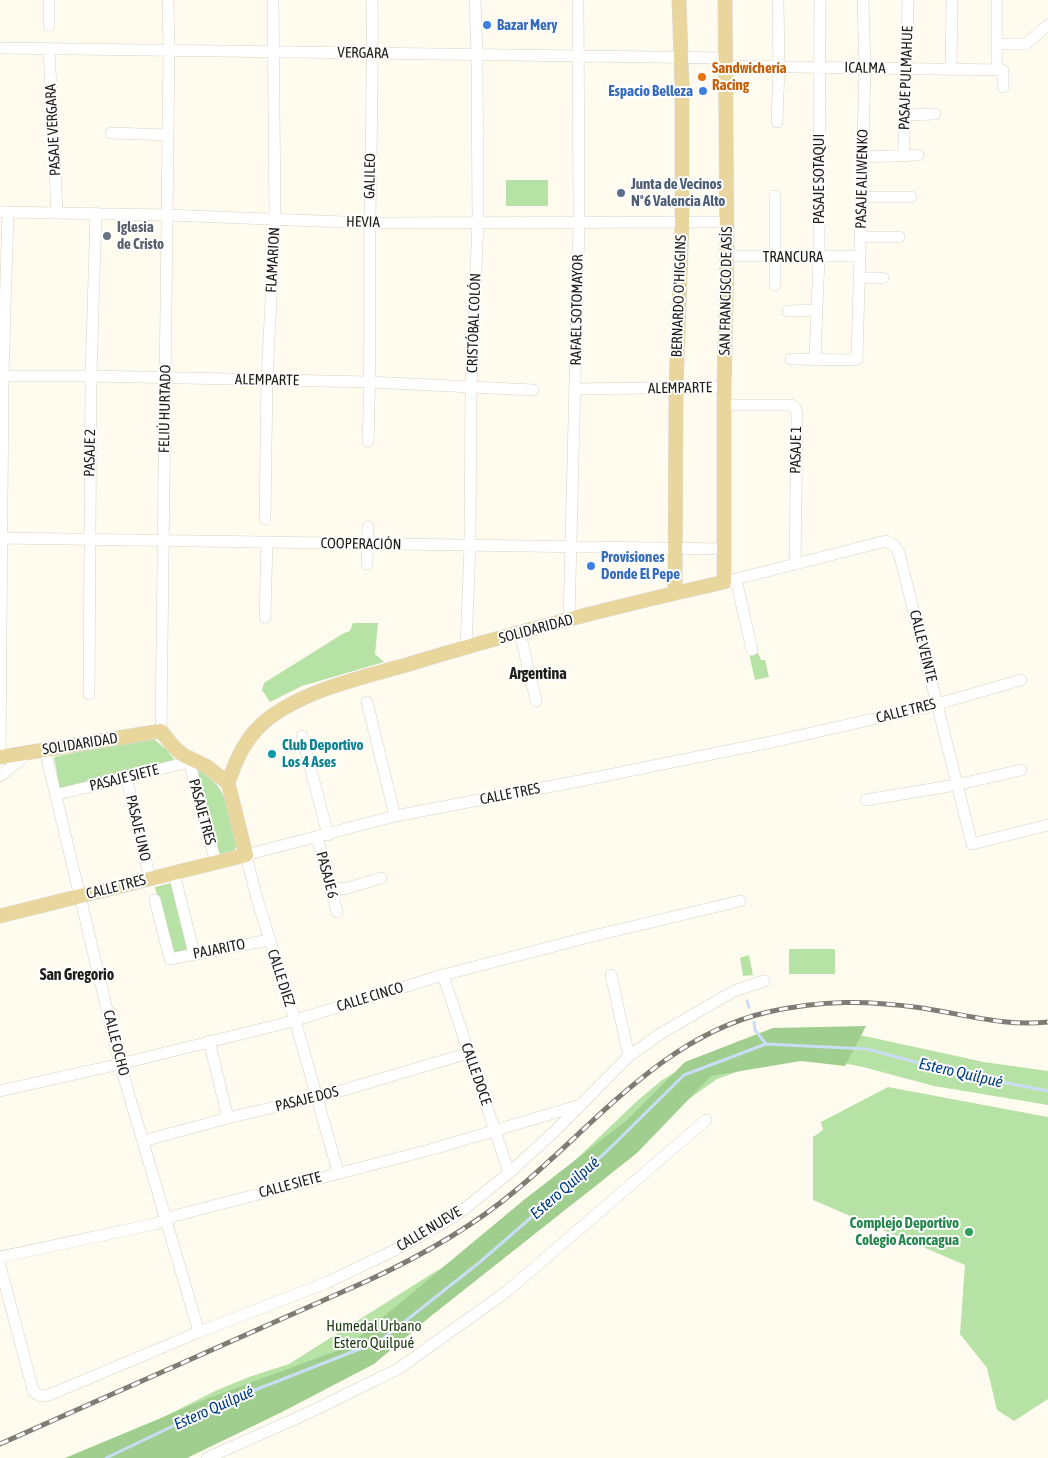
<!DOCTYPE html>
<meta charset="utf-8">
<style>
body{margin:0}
canvas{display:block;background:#fffbef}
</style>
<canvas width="1048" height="1458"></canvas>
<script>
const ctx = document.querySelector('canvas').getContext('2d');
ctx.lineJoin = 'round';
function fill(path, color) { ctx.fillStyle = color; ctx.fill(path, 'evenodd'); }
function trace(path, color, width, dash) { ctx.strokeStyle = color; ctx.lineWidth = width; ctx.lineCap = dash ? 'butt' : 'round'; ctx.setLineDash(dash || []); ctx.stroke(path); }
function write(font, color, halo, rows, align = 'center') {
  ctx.font = font + ' "Asap Condensed",sans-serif'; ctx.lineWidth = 4; ctx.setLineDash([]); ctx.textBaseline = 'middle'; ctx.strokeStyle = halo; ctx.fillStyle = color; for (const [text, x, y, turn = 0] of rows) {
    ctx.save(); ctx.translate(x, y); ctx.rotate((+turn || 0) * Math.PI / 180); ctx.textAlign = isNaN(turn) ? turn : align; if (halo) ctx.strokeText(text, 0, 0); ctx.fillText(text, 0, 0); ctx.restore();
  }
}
const green = new Path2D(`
 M506 180H548V206H506Z
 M353 623H378L375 654 384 662 302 686 270 702 262 690 264 683 344 633 350 631Z
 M753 652 758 653 761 660H765L769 677 755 680 749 654Z
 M154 739 167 750 174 759 170 764 60 791 54 757 106 746Z
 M194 767C203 773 213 779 219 788 230 804 232 826 237 845L235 850 217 855Z
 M175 882 192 953 172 957 155 887Z
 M789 949H835V974H789Z
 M749 955 753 975 743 976 740 958Z
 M783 1034H855L984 1062 1048 1071V1105L934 1086 863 1067 824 1059 762 1063 717 1079 672 1111 602 1181 579 1199 537 1228 472 1280 410 1334 387 1351 75 1458 118 1440 217 1390 249 1377 289 1364 433 1273 461 1257 568 1167 637 1101 662 1080 697 1059 741 1040Z
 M888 1087 1048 1117V1399L1014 1421 997 1410 987 1368 960 1334 965 1265 813 1200V1137L823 1130 821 1122Z`);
const forest = new Path2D(`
 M866 1026 845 1066 801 1061 711 1076 637 1153 426 1320 374 1364 282 1412 187 1458H65L209 1398 347 1347 525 1199 627 1120 685 1062 773 1028Z`);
const stream = new Path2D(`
 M747 1001 749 1007
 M754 1022 755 1030 766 1044
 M106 1458 217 1405 380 1341 480 1262 606 1152 684 1075 766 1044 867 1049 960 1074 1048 1091`);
const minor = new Path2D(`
 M49 0V25
 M997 44H1026L1048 25
 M0 48 726 58
 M49 49 57 212
 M727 66 1003 70V87
 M951 70 952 0
 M997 70V0
 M905 115 935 114
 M777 122 779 67 778 0
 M111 133 168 135
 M904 155V79L907 60 908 0
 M862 157 918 155
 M775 196V285
 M861 197H911
 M0 212 167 215 369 223 727 222
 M860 237H899
 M727 256H860
 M859 278H883
 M788 311 817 310
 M791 359 852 360 857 359 865 68 863 0
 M815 359 819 257 820 0
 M0 376H91L370 382 533 390
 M576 389 724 387
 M724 405H791L795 408 797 415 795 564
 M368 441C371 368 369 294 370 221 371 147 373 74 372 0
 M265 519 267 380 275 219 273 0
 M0 538 723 549
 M367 564 368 527
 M736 579 752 650
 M724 582 886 541 894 545 899 553 972 844 1048 825
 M265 617 267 542
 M569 620 579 222 578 0
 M520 633 536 701
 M466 647 470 546 471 387 478 222 477 55 475 0
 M89 694 91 376 96 213
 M367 702 395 816
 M161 731 169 50 168 0
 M302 736 328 835
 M45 750 120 1064 199 1332
 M0 759 3 376 8 212
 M0 776 18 762 27 753
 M126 776 150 879
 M55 795 193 761 191 768 216 863
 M866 800 956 785 1021 770
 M317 837 337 912
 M174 873 194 954
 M330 887 344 889 381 878
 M155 900 170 959 269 940
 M443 975 509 1173
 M611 975 629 1056
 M209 1041 228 1118
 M0 1091 120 1064 286 1023 443 975 593 936 740 901
 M143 1141 228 1118 330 1094 469 1053
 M338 1172 295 1020 257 899 246 855 395 816 584 780 776 741 927 707 1021 680
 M0 1257 155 1224 174 1216 433 1149 577 1106
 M0 1266 32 1386 33 1391 40 1396 49 1395 199 1332 326 1283 397 1249 454 1217 509 1173 556 1130 629 1056 660 1034 734 991 764 981
 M207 1458 306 1414 398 1369 506 1292 706 1120`);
const major = new Path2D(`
 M675 592 676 388 682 223V86L679 0
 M0 757 161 731 173 746 183 755 206 766 228 783
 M228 783C237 757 246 736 269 718 308 689 361 678 406 665 511 633 617 606 724 582V387L727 256 725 0
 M0 916 246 855 228 783`);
const rail = new Path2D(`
 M0 1444 367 1281C419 1257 471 1228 515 1191 594 1126 663 1036 768 1012 823 1000 866 1000 922 1008 962 1014 1007 1027 1048 1022`);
const markers = [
 [487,25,5,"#3f7fe0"],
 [702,77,5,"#e8710a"],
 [703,91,5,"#3f7fe0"],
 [621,193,5,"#5c6f8a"],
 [107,236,5,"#6b7280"],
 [591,566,5,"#3f7fe0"],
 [272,754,5,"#0f9aa8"],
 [969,1232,5,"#2e9e5b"]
];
const shopNames = [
 ["Bazar Mery",497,25],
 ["Espacio Belleza",693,91,"right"],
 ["Provisiones",601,557],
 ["Donde El Pepe",601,574]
];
const streetNames = [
 ["VERGARA",363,53,1],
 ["ICALMA",865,68,1],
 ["PASAJE PULMAHUE",906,78,-88],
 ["PASAJE VERGARA",53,130,-93],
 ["GALILEO",370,176,-89],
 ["PASAJE SOTAQUI",819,179,-90],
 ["PASAJE ALIWENKO",862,179,-89],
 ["HEVIA",363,222,1],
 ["TRANCURA",793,257],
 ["FLAMARION",273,260,-87],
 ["SAN FRANCISCO DE ASÍS",726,291,-89],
 ["BERNARDO O'HIGGINS",679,296,-88],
 ["RAFAEL SOTOMAYOR",577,310,-89],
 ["CRISTÓBAL COLÓN",474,323,-88],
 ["ALEMPARTE",267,380,1],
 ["ALEMPARTE",680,388,-1],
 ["FELIÚ HURTADO",165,409,-89],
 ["PASAJE 1",796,450,-89],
 ["PASAJE 2",90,453,-89],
 ["COOPERACIÓN",361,544,1],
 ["SOLIDARIDAD",536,629,-15],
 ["CALLE VEINTE",923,646,76],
 ["CALLE TRES",906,711,-14],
 ["SOLIDARIDAD",80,744,-9],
 ["PASAJE SIETE",124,778,-14],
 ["CALLE TRES",510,794,-11],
 ["PASAJE TRES",202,812,75],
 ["PASAJE UNO",138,828,77],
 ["PASAJE 6",327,875,75],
 ["CALLE TRES",116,887,-14],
 ["PAJARITO",219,949,-11],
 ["CALLE DIEZ",281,978,72],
 ["CALLE CINCO",370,997,-17],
 ["CALLE OCHO",116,1043,76],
 ["CALLE DOCE",476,1074,71],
 ["PASAJE DOS",307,1099,-14],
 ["CALLE SIETE",290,1185,-15],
 ["CALLE NUEVE",429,1229,-31]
];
const foodNames = [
 ["Sandwichería",712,68],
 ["Racing",712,85]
];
const serviceNames = [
 ["Junta de Vecinos",631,184],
 ["Nº6 Valencia Alto",631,201]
];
const worshipNames = [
 ["Iglesia",117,227],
 ["de Cristo",117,244]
];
const cultureNames = [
 ["Club Deportivo",282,745],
 ["Los 4 Ases",282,762]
];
const leisureNames = [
 ["Complejo Deportivo",959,1223],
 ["Colegio Aconcagua",959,1240]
];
const parkNames = [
 ["Humedal Urbano",374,1326],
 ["Estero Quilpué",374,1343]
];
const neighbourhoodNames = [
 ["Argentina",538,674],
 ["San Gregorio",77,975]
];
const waterNames = [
 ["Estero Quilpué",961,1073,13],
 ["Estero Quilpué",565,1188,-41],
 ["Estero Quilpué",214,1408,-24]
];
fill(green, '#b7e2a6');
fill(forest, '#9fce8e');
trace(stream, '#caddf6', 3);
trace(minor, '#d7d3c7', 12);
trace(major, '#dbdbda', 15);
trace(minor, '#fff', 11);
trace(major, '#e8d69c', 14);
trace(rail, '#7f7c75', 5);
trace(rail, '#fff', 3, [9]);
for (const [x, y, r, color] of markers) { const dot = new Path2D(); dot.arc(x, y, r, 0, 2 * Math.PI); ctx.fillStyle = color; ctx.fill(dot); trace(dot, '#fff', 2); }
write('bold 15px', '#366cbe', '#fff', shopNames, 'left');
write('15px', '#1e1d19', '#fff', streetNames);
write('bold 15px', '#c56008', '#fff', foodNames, 'left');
write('bold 15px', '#4e5e75', '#fff', serviceNames, 'left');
write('bold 15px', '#5b616d', '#fff', worshipNames, 'left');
write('bold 15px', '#0d838f', '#fff', cultureNames, 'left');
write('bold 15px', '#27864d', '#fff', leisureNames, 'right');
write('15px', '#1a380c', '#fff', parkNames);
write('bold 16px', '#1e1d19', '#fff', neighbourhoodNames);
write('italic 16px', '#003d82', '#fff', waterNames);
</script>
